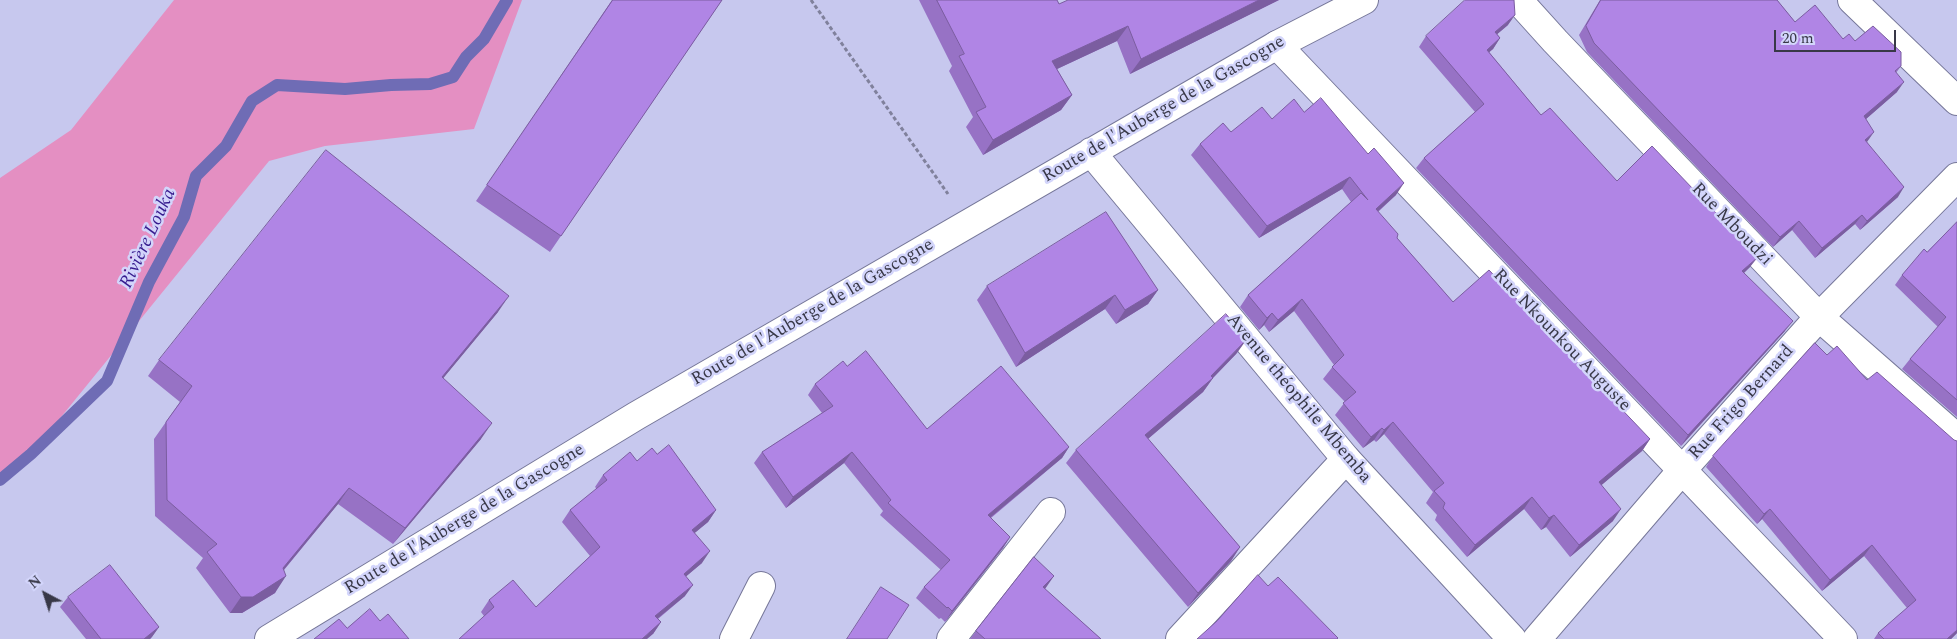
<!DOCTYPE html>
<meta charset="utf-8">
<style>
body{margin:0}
#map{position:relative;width:1957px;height:639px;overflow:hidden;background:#c7c8ee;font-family:Spectral,serif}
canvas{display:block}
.north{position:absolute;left:20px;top:569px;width:50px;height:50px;-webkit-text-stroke:4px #d3d5fb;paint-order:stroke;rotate:320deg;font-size:14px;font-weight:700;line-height:20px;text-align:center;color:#383847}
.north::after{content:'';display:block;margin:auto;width:18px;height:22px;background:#383847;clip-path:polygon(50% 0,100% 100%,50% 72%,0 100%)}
.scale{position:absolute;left:1774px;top:30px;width:122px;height:22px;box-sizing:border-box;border:2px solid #383847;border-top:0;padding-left:6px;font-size:15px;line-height:18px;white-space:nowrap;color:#383847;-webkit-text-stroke:4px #d3d5fb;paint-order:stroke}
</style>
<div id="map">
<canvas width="1957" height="639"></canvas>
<div class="north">N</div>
<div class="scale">20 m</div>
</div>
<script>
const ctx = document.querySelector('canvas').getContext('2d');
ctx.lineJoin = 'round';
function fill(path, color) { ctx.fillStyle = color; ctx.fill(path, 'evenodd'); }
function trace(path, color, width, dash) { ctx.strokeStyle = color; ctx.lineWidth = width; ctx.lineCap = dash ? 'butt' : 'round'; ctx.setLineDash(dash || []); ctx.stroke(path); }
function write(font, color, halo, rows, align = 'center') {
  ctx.font = font + ' Spectral,serif'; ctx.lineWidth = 5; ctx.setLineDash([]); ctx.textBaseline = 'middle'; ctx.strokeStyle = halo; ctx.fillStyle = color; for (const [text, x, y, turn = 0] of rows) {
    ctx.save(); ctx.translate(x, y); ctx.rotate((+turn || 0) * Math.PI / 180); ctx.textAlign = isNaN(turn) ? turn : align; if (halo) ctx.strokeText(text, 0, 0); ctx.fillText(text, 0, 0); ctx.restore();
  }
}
const green = new Path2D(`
 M174 0H522L474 129 325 146 269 161 31 454 0 484V178L71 130Z`);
const stream = new Path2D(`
 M0 480 31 454 107 381 149 282 184 217 196 176 226 146 252 101 277 85 345 89 391 85 430 84 453 77 466 57 484 39 507 0`);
const path = new Path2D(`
 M811 0 948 194`);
const minor = new Path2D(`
 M1518 0 1555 41 1819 317 1957 438
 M1852 0 1957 101
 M1277 45 1843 639
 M734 639 761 586
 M951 639 1051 512
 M1180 639 1346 459
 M1537 639 1683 469 1819 317 1957 177`);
const tertiary = new Path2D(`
 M1091 152 1346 459 1512 639
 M269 639 636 416 1277 45 1364 0`);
const wall = new Path2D(`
 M612 0H722L550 252 476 201Z
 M919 0H1057L1059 4 1279 0 1130 74 1117 41 1057 69 1072 95 1061 110 983 155 966 127 973 117 949 71 952 66Z
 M1600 0H1777L1795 22 1843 39 1855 41 1901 66 1896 73 1897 92 1866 119 1867 142 1898 197 1860 230 1855 224 1815 258 1792 230 1773 247 1587 52 1579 35Z
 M1508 25 1497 34 1500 38 1493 49 1489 52 1541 115 1617 181 1750 267 1744 273 1785 331 1681 446 1416 168 1424 158 1475 112 1419 47 1426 36Z
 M1304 112 1396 195 1378 212 1397 238 1453 302 1650 439 1642 451 1601 485 1613 521 1570 557 1546 527 1541 530 1524 509 1467 557 1435 520 1437 515 1426 503 1433 492 1384 434 1376 442 1374 440 1363 448 1335 415 1345 402 1323 379 1334 365 1294 311 1269 332 1264 325 1259 330 1240 307 1248 295 1351 202 1342 189 1259 238 1191 155 1200 144 1231 132 1272 119Z
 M1957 222V417L1902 369 1910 359 1938 327 1895 285 1902 275 1927 252Z
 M987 286 1158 290 1148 304 1116 324 1105 309 1016 367 977 300Z
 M498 312 443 378 481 439 393 544 338 504 284 570 275 593 242 613H230L196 568 203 558 155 516 154 439 180 402 148 376 159 360Z
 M1815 343 1957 633 1951 639H1874L1878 633 1907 608 1864 556 1822 591 1762 519 1757 524 1706 467 1713 456Z
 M1237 353 1213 378 1203 392 1148 439 1240 547 1231 561 1188 607 1066 463 1076 450Z
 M847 366 927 429 1069 447 1062 458 991 518 1010 537 1003 548 945 622 941 618 939 619 916 598 924 587 941 570 880 515 883 511 844 463 786 508 754 463 762 452 822 413 808 395 815 384Z
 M657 454 716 510 708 522 694 533 702 563 686 576 685 596 658 619 661 622 653 634 484 616 481 612 489 600 536 607 590 556 562 522 570 510 597 489 595 487 603 475 637 461Z
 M1045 589 1101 639H970L976 631Z
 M68 597 159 627 150 639H86L60 607Z`);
const shadedWall = new Path2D(`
 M1259 0H1279L1130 74 1141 59Z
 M1515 15 1508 25 1488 42 1495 32Z
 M1128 26 1117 41 1042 76 1052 61Z
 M1500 38 1493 49 1479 61 1487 50Z
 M1904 82 1897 92 1858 126 1864 116Z
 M1072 95 1061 110 983 155 993 140Z
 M1874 132 1867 142 1865 140Z
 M1350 177 1342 189 1259 238 1267 226Z
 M1404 183 1396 195 1367 221 1376 209Z
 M1904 187 1898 197 1860 230 1867 221Z
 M1862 215 1855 224 1815 258 1822 248Z
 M1799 221 1792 230 1773 247 1780 237Z
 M1758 257 1750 267 1734 282 1742 271Z
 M1158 290 1148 304 1116 324 1125 310Z
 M1115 295 1105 309 1016 367 1025 353Z
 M509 296 498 312 431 393 442 377Z
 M1302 299 1294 311 1269 332 1278 320Z
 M1272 313 1264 325 1259 330 1267 318Z
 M1793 321 1785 331 1681 446 1688 435Z
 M1247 339 1237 353 1210 381 1213 378 1203 392 1136 449 1145 435 1211 376Z
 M1393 422 1384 434 1376 442 1384 430Z
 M492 423 481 439 393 544 405 528Z
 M1382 428 1374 440 1363 448 1371 437Z
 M1650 439 1642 451 1591 494 1599 482Z
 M1069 447 1062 458 980 526 988 515Z
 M852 452 844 463 786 508 793 497Z
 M349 488 338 504 272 584 283 568Z
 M1532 497 1524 509 1467 557 1475 545Z
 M1621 509 1613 521 1570 557 1579 545Z
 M1770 509 1762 519 1757 524 1764 514Z
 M716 510 708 522 684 542 692 530Z
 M1554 515 1546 527 1541 530 1549 518Z
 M1010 537 1003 548 945 622 952 611Z
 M1872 545 1864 556 1822 591 1830 580Z
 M1240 547 1231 561 1188 607 1198 593Z
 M710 551 702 563 676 585 684 574Z
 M286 576 275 593 242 613H230L241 597Z
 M1054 576 1045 589 1043 587Z
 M693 585 685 596 647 627 655 616Z
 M661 622 653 634 647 639H642Z
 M159 627 152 637 150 639H144Z
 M1957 630V633L1951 639H1947Z`);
const building = new Path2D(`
 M613 0H722L561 236 487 185Z
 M937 0H1057L1059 4 1068 0H1259L1141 59 1128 26 1052 61 1072 95 993 140 976 112 986 107 959 56 964 54Z
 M1465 0H1514L1515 15 1495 32 1500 38 1487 50 1541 115 1550 108 1617 181 1652 146 1758 257 1742 271 1793 321 1688 435 1424 158 1484 104 1426 36Z
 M1601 0H1777L1795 22 1815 5 1843 39 1849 34 1855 41 1873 26 1901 52V66L1895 71 1904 82 1864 116 1874 132 1865 140 1904 187 1867 221 1862 215 1822 248 1799 221 1780 237 1594 43 1586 26Z
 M1321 98 1368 154 1374 148 1404 183 1376 209 1398 234 1397 238 1453 302 1489 270 1650 439 1599 482 1621 509 1579 545 1554 515 1549 518 1532 497 1475 545 1443 508 1445 503 1434 491 1444 483 1393 422 1384 430 1382 428 1371 437 1343 403 1356 392 1332 367 1344 355 1302 299 1278 320 1272 313 1267 318 1248 295 1361 193 1368 200 1350 177 1267 226 1200 144 1223 123 1231 132 1262 107 1272 119 1294 99 1304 112Z
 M326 150 509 296 442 377 492 423 405 528 349 488 283 568 286 576 253 597H241L207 552 217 544 167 500 166 422 192 386 159 360Z
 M1106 212 1158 290 1125 310 1115 295 1025 353 987 286Z
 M1957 222V400L1910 359 1946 317 1902 275 1924 249 1927 252Z
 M1226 314 1247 339 1211 376 1213 378 1145 435 1240 547 1198 593 1076 450Z
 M1815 343 1827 355 1837 346 1867 380 1877 372 1954 440 1957 441V630L1947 639H1884L1878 633 1916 600 1872 545 1830 580 1770 509 1764 514 1713 456Z
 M866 351 927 429 1001 366 1069 447 988 515 1010 537 952 611 948 607 947 608 924 587 950 560 888 503 891 500 852 452 793 497 762 452 833 406 815 384 843 361 847 366Z
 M669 445 716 510 692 530 710 551 684 574 693 585 655 616 661 622 642 639H459L494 607 489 600 513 580 536 607 600 547 570 510 607 480 603 475 630 452 637 461 652 448 657 454Z
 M1034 557 1054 576 1043 587 1101 639H985L976 631Z
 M110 565 159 627 144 639H101L68 597Z
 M1258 575 1268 586 1278 577 1338 638 1337 639H1197L1217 621Z
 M881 587 909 605 887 639H847Z
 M370 609 380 621 388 614 409 639H314L339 619 347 628Z`);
const streetNames = [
 ["Route de l'Auberge de la Gascogne",1164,110,-30],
 ["Rue Mboudzi",1731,225,46],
 ["Route de l'Auberge de la Gascogne",813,313,-30],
 ["Rue Nkounkou Auguste",1561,341,46],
 ["Avenue théophile Mbemba",1298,399,50],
 ["Rue Frigo Bernard",1742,403,-48],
 ["Route de l'Auberge de la Gascogne",465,520,-31]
];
const waterNames = [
 ["Rivière Louka",149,239,-65]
];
fill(green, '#e48fc2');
trace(stream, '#6f6cb5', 12);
trace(minor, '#767799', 30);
trace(tertiary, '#767799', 30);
trace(path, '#80819c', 3, [4, 2.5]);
trace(minor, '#fff', 28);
trace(tertiary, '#fff', 28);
fill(wall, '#9772c5');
fill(shadedWall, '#7b5da0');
fill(building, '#b085e5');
trace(building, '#7b5da0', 1);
write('18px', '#383847', '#d3d5fb', streetNames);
write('italic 19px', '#371c8f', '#d3d5fb', waterNames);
</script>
